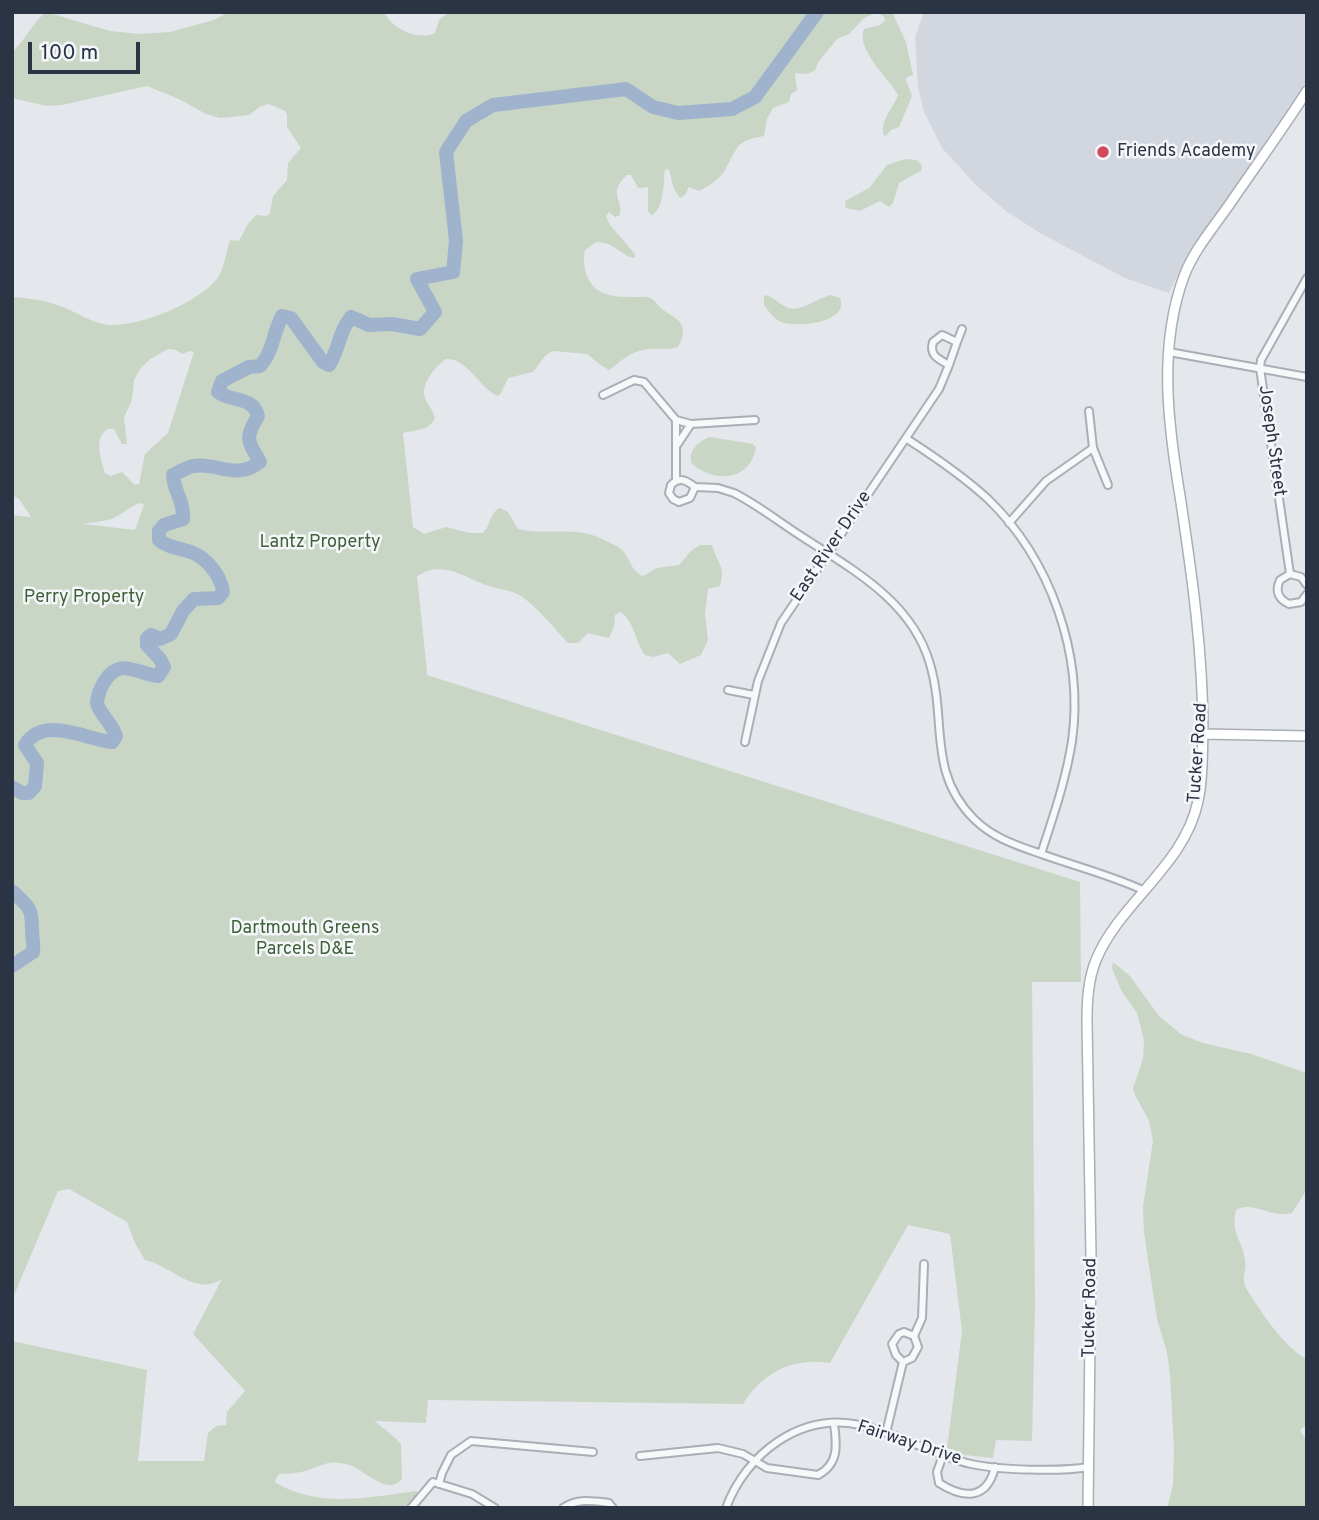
<!DOCTYPE html>
<style>
body{margin:0}
#map{position:relative;width:1319px;height:1520px;overflow:hidden;background:#e4e7ec;font-family:Overpass,sans-serif}
canvas{display:block}
.frame{position:absolute;inset:0;border:14px solid #2b3445;pointer-events:none}
.scale{position:absolute;left:28px;top:42px;width:112px;height:32px;box-sizing:border-box;border:4px solid #2b3445;border-top:0;padding-left:9px;font-size:21px;line-height:24px;white-space:nowrap;color:#2b3445;-webkit-text-stroke:5px #f4f6f9;paint-order:stroke}
</style>
<div id="map">
<canvas width="1319" height="1520"></canvas>
<div class="frame"></div>
<div class="scale">100 m</div>
</div>
<script>
const ctx = document.querySelector('canvas').getContext('2d');
ctx.lineJoin = 'round';
function fill(path, color) { ctx.fillStyle = color; ctx.fill(path, 'evenodd'); }
function trace(path, color, width, dash) { ctx.strokeStyle = color; ctx.lineWidth = width; ctx.lineCap = dash ? 'butt' : 'round'; ctx.setLineDash(dash || []); ctx.stroke(path); }
function write(font, color, halo, rows, align = 'center') {
  ctx.font = font + ' Overpass,sans-serif'; ctx.lineWidth = 5; ctx.setLineDash([]); ctx.textBaseline = 'middle'; ctx.strokeStyle = halo; ctx.fillStyle = color; for (const [text, x, y, turn = 0] of rows) {
    ctx.save(); ctx.translate(x, y); ctx.rotate((+turn || 0) * Math.PI / 180); ctx.textAlign = isNaN(turn) ? turn : align; if (halo) ctx.strokeText(text, 0, 0); ctx.fillText(text, 0, 0); ctx.restore();
  }
}
const built = new Path2D(`
 M924 12H1307V86L1183 263 1169 293 1125 278 1040 233 1006 211 977 186 942 148 924 112 918 87 915 37Z`);
const green = new Path2D(`
 M46 12 110 31 140 34 170 32 214 20 229 12H384C392 29 418 41 435 33L439 20 449 12H892L906 42 913 75 907 77 906 80 912 96 899 127 891 130 885 137C877 123 894 108 898 95 889 79 855 48 864 29L880 25 885 21 884 17 877 12 864 18 849 34 837 39 819 61 815 70 807 74 795 73 797 90 791 94 789 102 773 108 767 119 764 136C734 141 738 148 725 170 719 180 709 186 699 191L689 187 685 195 680 198 674 189 669 170 665 169C663 184 665 205 652 216L648 211V187L638 188 631 175H627C607 194 623 196 620 215L615 217 609 212 606 216 610 225 635 254V258C622 257 615 242 596 242L585 250C583 261 584 272 590 282 600 298 622 297 639 297 644 297 645 296 650 298 655 300 658 306 662 309 677 320 691 323 678 347 668 351 659 348 649 349 628 352 625 359 609 370L602 366 587 354 553 351 546 355 533 372 508 378 501 393 498 396C479 388 468 358 446 359 436 366 420 384 425 398 428 405 433 410 435 418 429 431 416 430 403 433L413 527 424 534 446 527 470 533H483C491 526 489 513 500 508L508 512 518 529C547 536 577 525 604 540 610 543 618 546 623 551 631 560 631 571 643 576L657 568 679 565 692 550 700 545H712C717 563 726 566 720 586L708 589 705 614 708 640 701 655 680 664 668 653 653 657 645 655C635 642 635 623 621 612L615 615 614 627 609 638 588 633 578 643H568C553 627 539 609 521 596 512 590 500 590 489 586 464 578 444 559 417 576L427 672V675L1080 882 1081 982H1032L1035 1305 1032 1441 996 1440 993 1458 965 1455 947 1448 962 1331 950 1234 908 1225 830 1363C793 1357 763 1372 743 1404L428 1400 426 1423 374 1421C379 1424 397 1439 401 1444L402 1479C387 1497 364 1469 349 1465 326 1458 321 1468 301 1472 294 1473 286 1474 279 1474L275 1480 276 1483C322 1509 368 1497 417 1491V1497L408 1508H12V1341L147 1370 138 1461H204L208 1433 216 1426 226 1425 227 1412 245 1391 193 1334 222 1279C194 1297 171 1265 145 1260L135 1243 127 1222 69 1189 58 1191 12 1300V515L31 517 19 499 12 495V297C28 298 45 300 60 306 76 311 92 324 109 325 139 327 197 303 216 280 224 271 226 252 230 240L239 241 248 224 256 215 267 216 270 213 273 196 287 180 288 163 301 148 287 127V115L285 111 269 104 261 106 249 115 220 118 206 114 179 99 147 86 62 105 47 106 12 98V52C26 40 31 24 46 12ZM168 349 176 350 182 354 190 351 194 352 168 433 145 454 139 484 135 485 122 472 111 476 105 473C101 459 93 438 108 429H114L122 444H127L124 417 132 400 134 380 140 369 150 359ZM142 503 144 505 135 530 83 524C93 522 102 522 111 519 122 515 130 505 142 503Z
 M905 159 917 160 922 166 921 171 899 183 893 203 889 207 880 201 860 211 846 208 845 201 869 188 887 165Z
 M764 295C773 296 779 304 788 308 802 312 817 298 831 295L840 298C850 323 795 329 779 321 773 318 768 310 764 305Z
 M710 437 753 444 756 447C750 482 715 483 692 464 687 451 699 441 710 437Z
 M1113 962 1130 976 1159 1016 1182 1035 1203 1043 1251 1054 1307 1073V1189L1292 1213C1273 1219 1251 1200 1236 1210 1230 1235 1243 1240 1245 1260 1247 1272 1241 1275 1246 1288 1262 1314 1282 1344 1307 1360V1424L1300 1430 1307 1442V1508H1167L1173 1485 1174 1449 1170 1375 1167 1352 1157 1319 1144 1233 1143 1206 1153 1141 1149 1121 1135 1095 1133 1088 1143 1059 1144 1040 1137 1013 1121 990 1112 968Z`);
const river = new Path2D(`
 M12 787 22 793H29L35 786 37 763 25 745C43 715 85 739 112 742L116 736C112 723 98 712 97 703 97 697 101 687 104 682 120 657 135 673 158 676L164 667 160 659 147 645V638L151 635 160 639 171 634 183 611 194 599 218 598 223 592C221 576 207 558 191 552 179 548 169 548 159 540V531L164 525 183 519C184 499 174 493 173 475 179 472 187 467 194 466 217 462 235 481 260 462 248 441 244 439 258 416 253 396 231 402 218 392L222 381 249 367 260 366C273 352 273 333 282 316L291 318 323 362 329 365C339 350 339 331 351 317L369 325 392 324 420 329 435 312 417 279 453 272 456 241 446 152 466 121 493 105 626 89 653 107 678 113 732 109 755 97 817 12
 M12 891C28 907 32 906 32 929 32 937 34 944 33 952L12 966`);
const street = new Path2D(`
 M1169 352 1307 377
 M949 365 957 342
 M603 395 634 380 644 382 676 420
 M1089 411 1093 448
 M691 424 755 420
 M907 439C935 457 963 476 988 499 1051 560 1084 655 1072 741 1066 780 1053 817 1041 854
 M676 481V420L691 424 677 445
 M695 487C687 481 680 476 671 485L669 493 673 499 679 502 690 498 695 487 718 488 734 493C758 505 779 522 801 536 853 570 912 601 930 664 947 721 927 772 974 819 994 839 1019 846 1044 855 1078 867 1113 876 1145 891
 M1009 523 1046 481 1093 448 1108 485
 M1290 574 1260 368 1261 360 1307 278
 M1307 585 1301 577 1290 574 1280 580C1275 591 1278 599 1289 604L1301 602 1307 594
 M728 690 754 695
 M745 742 758 681 781 623 939 389 949 365C938 359 929 355 933 342L942 335 957 342 962 329
 M914 1336 922 1318 924 1264
 M886 1433 903 1362 896 1355 892 1344 899 1334 904 1332 914 1336 918 1347 912 1358 903 1362
 M943 1455 937 1472 939 1483C964 1499 987 1500 995 1467
 M640 1456 718 1448 743 1454 767 1468 818 1475C839 1464 837 1445 834 1424
 M439 1484 442 1473 451 1455 471 1441 593 1452
 M411 1508 433 1482 472 1494 495 1508
 M563 1508C578 1498 593 1501 609 1503L613 1508
 M726 1508C746 1454 800 1412 860 1425 898 1433 932 1455 971 1464 999 1470 1060 1472 1088 1467`);
const secondary = new Path2D(`
 M1203 734 1307 736
 M1088 1508 1091 1256 1087 1022C1087 1001 1088 980 1096 960 1120 902 1185 865 1198 801 1203 779 1202 755 1203 733 1203 652 1192 575 1180 496 1168 424 1158 347 1184 276 1194 250 1213 228 1229 205 1255 167 1282 130 1307 91`);
const markers = [
 [1103,152,7,"#d1495b"]
];
const poiNames = [
 ["Friends Academy",1117,152]
];
const streetNames = [
 ["Joseph Street",1271,441,82],
 ["East River Drive",832,547,-56],
 ["Tucker Road",1199,753,-86],
 ["Tucker Road",1091,1308,-89],
 ["Fairway Drive",909,1444,18]
];
const parkNames = [
 ["Lantz Property",320,543],
 ["Perry Property",84,598],
 ["Dartmouth Greens",305,929],
 ["Parcels D&E",305,950]
];
fill(built, '#d2d6de');
fill(green, '#c9d6c5');
trace(river, '#9fb4cc', 14);
trace(street, '#a9aeb7', 10);
trace(secondary, '#a9aeb7', 12);
trace(street, '#f7f8fa', 6);
trace(secondary, '#fff', 9);
for (const [x, y, r, color] of markers) { const dot = new Path2D(); dot.arc(x, y, r, 0, 2 * Math.PI); ctx.fillStyle = color; ctx.fill(dot); trace(dot, '#f4f6f9', 2.5); }
write('18px', '#2b3445', '#f4f6f9', poiNames, 'left');
write('18px', '#2b3445', '#f4f6f9', streetNames);
write('18px', '#3f6138', '#f4f6f9', parkNames);
</script>
